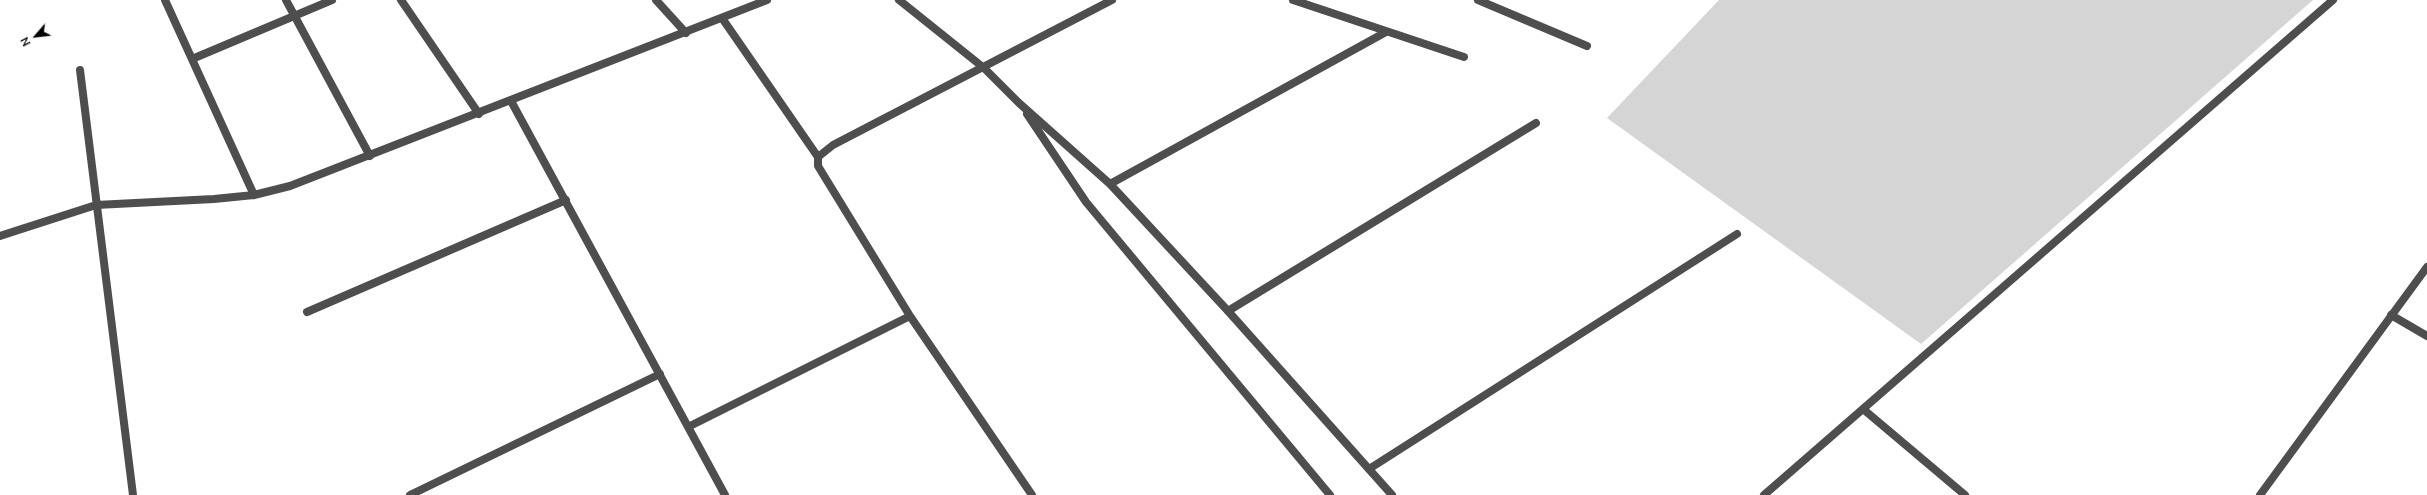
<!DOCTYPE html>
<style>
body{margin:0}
#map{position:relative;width:2427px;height:495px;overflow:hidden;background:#fff;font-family:Mulish,sans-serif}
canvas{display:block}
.north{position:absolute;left:16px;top:16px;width:40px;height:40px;-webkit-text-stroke:3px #fff;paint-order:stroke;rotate:242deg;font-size:11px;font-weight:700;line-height:16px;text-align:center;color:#000}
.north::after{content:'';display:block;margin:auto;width:14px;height:18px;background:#000;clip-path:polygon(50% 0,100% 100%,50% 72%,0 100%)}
</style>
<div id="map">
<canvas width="2427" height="495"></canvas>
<div class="north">N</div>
</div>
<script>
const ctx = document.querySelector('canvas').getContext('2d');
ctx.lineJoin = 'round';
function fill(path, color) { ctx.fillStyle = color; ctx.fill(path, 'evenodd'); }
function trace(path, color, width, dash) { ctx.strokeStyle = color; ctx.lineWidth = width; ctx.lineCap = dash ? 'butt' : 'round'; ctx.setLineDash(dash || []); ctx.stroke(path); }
const green = new Path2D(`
 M1719 0H2313L1921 344 1607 118Z`);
const service = new Path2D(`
 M1478 0 1587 46
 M1228 311 1536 123
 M307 312 566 200
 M1863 409 1965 495
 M1369 469 1737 234`);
const minor = new Path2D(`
 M165 0 254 195
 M286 0 370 156
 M401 0 479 114
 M656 0 686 33
 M899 0 984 68 1019 103 1110 184 1228 311 1392 495
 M1293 0 1464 57
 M722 18 818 157
 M192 59 332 0
 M80 70 133 495
 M511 101 725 495
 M1027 114 1086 202 1330 495
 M1110 184 1386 32
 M0 236 96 205 214 199 254 195 290 186 767 0
 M2391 315 2427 336
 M688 427 910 316
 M410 495 660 374
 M1032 495 910 316 818 166V157L833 145 1112 0
 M1764 495 2333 0
 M2260 495 2427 267`);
fill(green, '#d5d5d5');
trace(service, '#4e4e4e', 8);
trace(minor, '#4e4e4e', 8);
</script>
